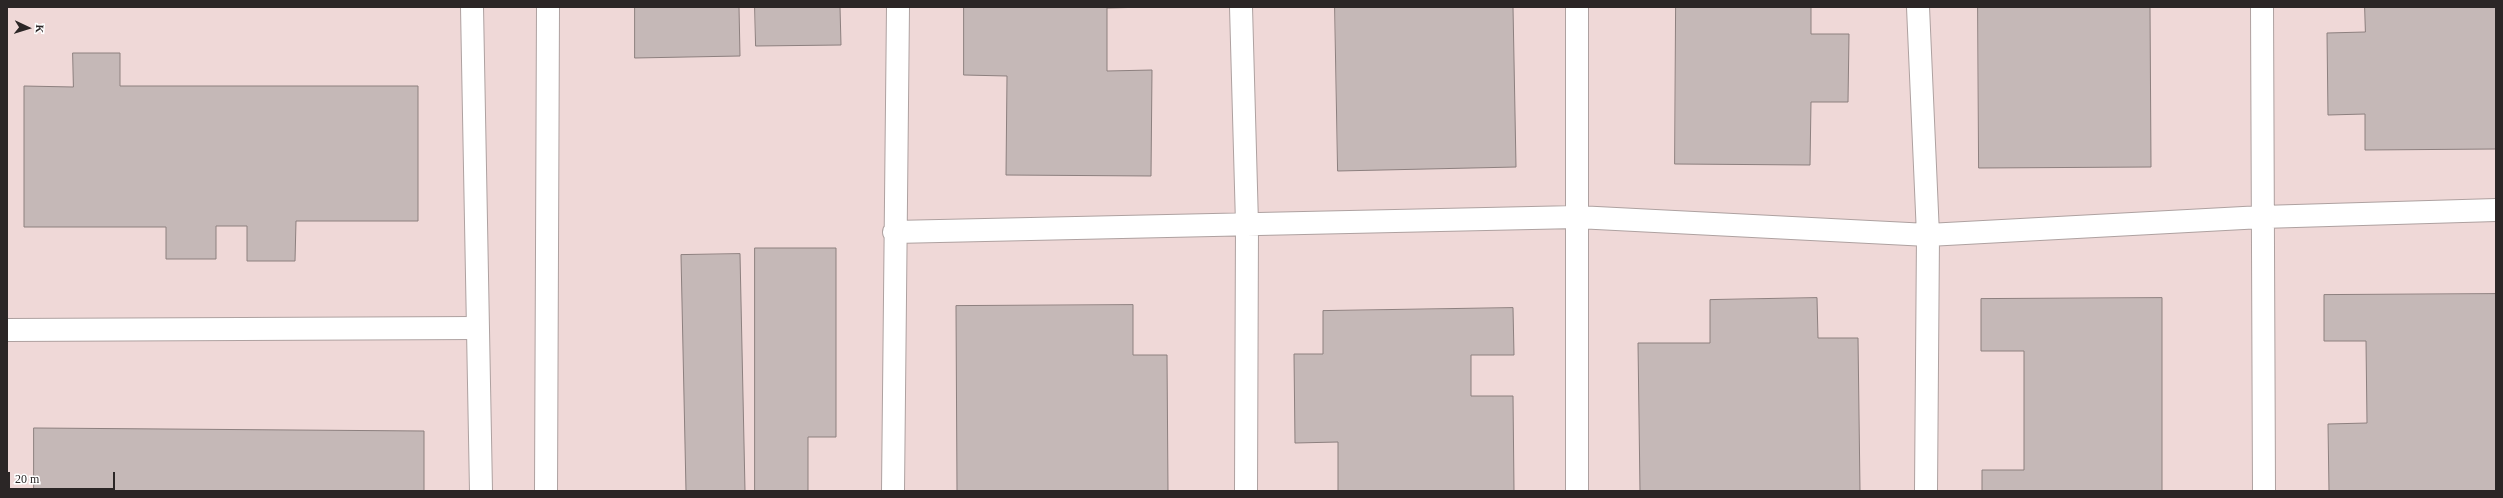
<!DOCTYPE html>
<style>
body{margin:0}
#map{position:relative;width:2503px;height:498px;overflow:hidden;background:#f6e7e6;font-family:Georgia,serif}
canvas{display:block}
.frame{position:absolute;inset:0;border:8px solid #2b2626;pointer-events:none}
.north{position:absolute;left:8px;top:8px;width:40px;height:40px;-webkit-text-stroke:3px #fff;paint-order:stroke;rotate:94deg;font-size:11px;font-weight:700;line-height:16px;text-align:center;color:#2b2626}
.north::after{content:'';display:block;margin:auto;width:14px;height:18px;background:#2b2626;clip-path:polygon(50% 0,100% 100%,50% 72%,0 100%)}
.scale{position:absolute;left:8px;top:472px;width:107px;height:18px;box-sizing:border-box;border:2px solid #2b2626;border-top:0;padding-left:5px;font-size:12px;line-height:14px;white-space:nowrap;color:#2b2626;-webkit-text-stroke:3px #fff;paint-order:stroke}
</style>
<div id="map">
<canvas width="2503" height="498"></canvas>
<div class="frame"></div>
<div class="north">K</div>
<div class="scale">20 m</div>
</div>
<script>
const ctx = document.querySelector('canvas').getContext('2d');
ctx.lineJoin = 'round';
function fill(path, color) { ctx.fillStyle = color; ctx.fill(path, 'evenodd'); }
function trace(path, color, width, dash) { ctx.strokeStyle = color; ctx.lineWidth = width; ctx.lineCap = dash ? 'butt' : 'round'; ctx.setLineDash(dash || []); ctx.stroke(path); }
const built = new Path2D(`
 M7 7H2496V491H7Z`);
const building = new Path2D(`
 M635 7H739L740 56 635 58Z
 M755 7H840L841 45 756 46Z
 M964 7H1148L1107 8V71L1152 70 1151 176 1006 175 1007 76 964 75Z
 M1335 7H1513L1516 167 1338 171Z
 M1676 7H1811V34H1849L1848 102H1811L1810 165 1675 164Z
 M1978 7H2150L2151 167 1979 168Z
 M2365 7H2496V149L2365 150V114L2328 115 2327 33 2365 32Z
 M73 53H120V86H418V221H296L295 261H247V226H216V259H166V227H24V86L73 87Z
 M755 248H836V437H808V491H755Z
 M740 254 745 491H686L681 255Z
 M2496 294V491H2329L2328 424 2367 423 2366 341H2324V295Z
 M1817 298 1818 338H1858L1860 491H1640L1638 343H1710V300Z
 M2162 298V491H1982V470H2024V351H1981V299Z
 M1133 305V355H1167L1168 491H957L956 306Z
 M1513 308 1514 355H1471V396H1513L1514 491H1338V442L1295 443 1294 354H1323V311Z
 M34 428 424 431V491H34Z`);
const street = new Path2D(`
 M1241 7 1247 224 1246 491
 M1918 7 1928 235 1926 491
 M2262 7 2264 491
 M894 232 1577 217 1928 235 2262 217 2496 210
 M7 330 477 328
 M893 491 898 7
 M1577 491V7`);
const secondary = new Path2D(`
 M472 7 481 491
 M546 491 548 7`);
fill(built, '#efd8d7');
fill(building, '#c5b8b7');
trace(building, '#8d807f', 1);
trace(street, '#aea1a0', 24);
trace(secondary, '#aea1a0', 24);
trace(street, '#fff', 22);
trace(secondary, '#fff', 22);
</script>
